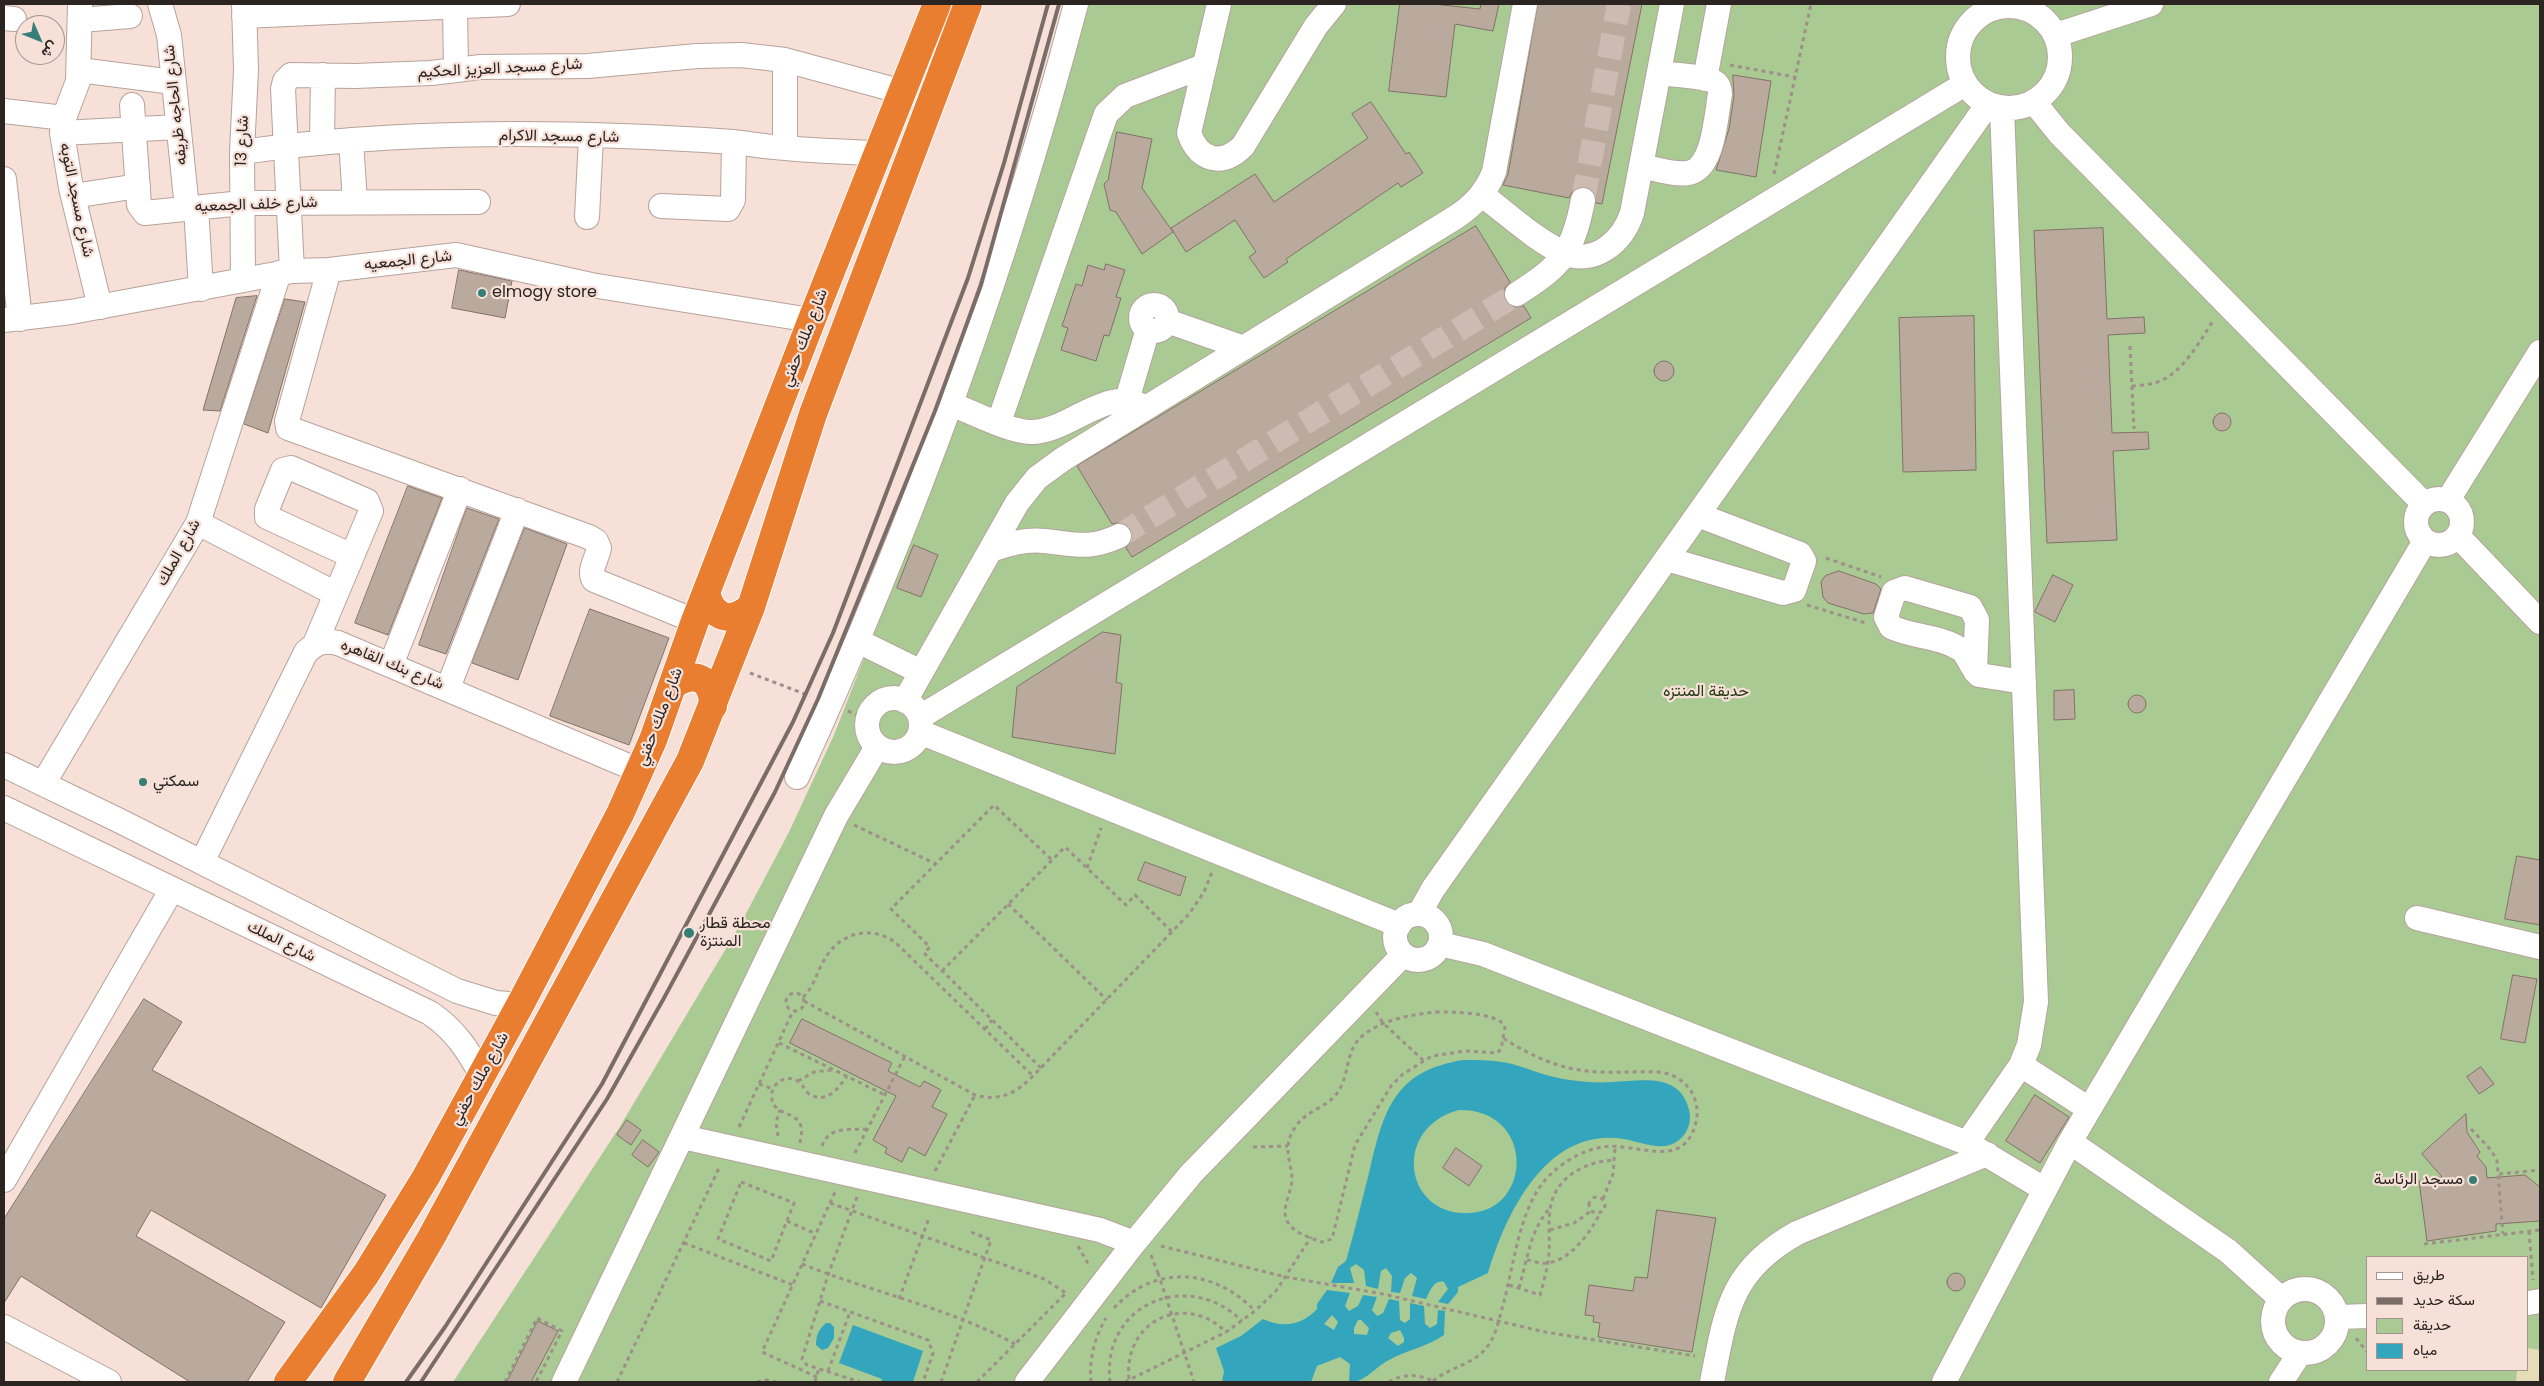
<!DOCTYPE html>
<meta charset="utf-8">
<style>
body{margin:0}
#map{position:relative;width:2544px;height:1386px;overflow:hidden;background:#f6e0d8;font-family:Poppins,Vazirmatn,sans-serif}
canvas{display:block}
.frame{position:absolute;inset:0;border:5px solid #2b2421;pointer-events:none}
.legend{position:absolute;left:2366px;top:1256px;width:162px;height:115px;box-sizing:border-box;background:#f6e0d8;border:1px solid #a5958f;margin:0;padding:6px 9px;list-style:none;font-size:15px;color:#2b2421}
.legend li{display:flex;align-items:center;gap:10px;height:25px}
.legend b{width:25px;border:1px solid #a5958f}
.north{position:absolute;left:15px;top:15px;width:50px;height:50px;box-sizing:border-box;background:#f6e0d8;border:1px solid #a5958f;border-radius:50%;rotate:134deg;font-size:14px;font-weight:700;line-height:20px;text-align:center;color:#2b2421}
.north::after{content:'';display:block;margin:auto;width:18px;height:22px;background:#367e78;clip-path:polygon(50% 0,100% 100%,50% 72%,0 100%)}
</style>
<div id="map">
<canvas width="2544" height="1386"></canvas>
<div class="frame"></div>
<ul class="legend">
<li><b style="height:6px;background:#fff"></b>طريق</li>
<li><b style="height:6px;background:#7a6d68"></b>سكة حديد</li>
<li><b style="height:14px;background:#a9ca92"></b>حديقة</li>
<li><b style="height:14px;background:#33a5bc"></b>مياه</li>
</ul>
<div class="north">ش</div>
</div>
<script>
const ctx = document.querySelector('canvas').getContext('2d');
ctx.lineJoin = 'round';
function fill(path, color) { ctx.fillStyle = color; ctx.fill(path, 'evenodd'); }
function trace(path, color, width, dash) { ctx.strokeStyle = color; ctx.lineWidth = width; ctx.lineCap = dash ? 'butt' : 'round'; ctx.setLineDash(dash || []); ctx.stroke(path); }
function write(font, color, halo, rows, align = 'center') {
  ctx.font = font + ' Poppins,Vazirmatn,sans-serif'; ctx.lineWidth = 4.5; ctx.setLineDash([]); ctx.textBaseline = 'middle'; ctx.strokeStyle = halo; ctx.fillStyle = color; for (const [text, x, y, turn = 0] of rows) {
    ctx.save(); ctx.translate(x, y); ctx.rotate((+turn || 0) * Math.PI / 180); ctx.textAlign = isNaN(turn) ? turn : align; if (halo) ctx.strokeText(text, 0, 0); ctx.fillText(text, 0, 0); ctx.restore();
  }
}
const green = new Path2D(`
 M1085 4H2540V1382H453L619 1128 740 925 789 832 834 735 962 408ZM2368 1257H2528V1370H2368Z`);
const sand = new Path2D(`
 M2528 1348 2540 1350V1382H2516L2517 1370H2528Z`);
const water = new Path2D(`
 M1463 1060C1479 1060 1496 1060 1512 1064 1533 1070 1547 1077 1570 1080 1584 1082 1598 1083 1612 1082 1641 1081 1680 1072 1689 1110 1692 1121 1688 1133 1679 1140 1663 1153 1642 1142 1624 1139 1547 1126 1506 1213 1488 1273L1458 1287V1292L1448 1304 1438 1302 1448 1289 1444 1282C1434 1279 1430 1291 1426 1299L1412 1296 1417 1278 1411 1273 1405 1278 1400 1293 1391 1292 1392 1276 1386 1268 1381 1271 1378 1289 1366 1286 1364 1270 1356 1264 1350 1268 1354 1283H1331L1338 1267 1346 1261C1355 1230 1362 1200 1370 1169 1384 1109 1395 1071 1463 1060ZM1459 1110C1535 1109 1533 1210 1470 1213 1404 1217 1391 1128 1459 1110Z
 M1327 1290 1350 1293 1345 1306 1349 1311 1358 1306 1363 1295 1377 1297 1372 1310 1377 1316 1383 1313 1389 1299 1399 1301 1400 1320 1405 1323 1410 1319V1303L1424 1306 1425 1324 1430 1328 1437 1324 1438 1310 1445 1311 1444 1335C1427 1347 1407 1350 1389 1360 1375 1367 1365 1383 1349 1382L1350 1364 1340 1357 1317 1366 1311 1382H1222L1224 1371 1216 1348 1241 1336 1263 1319C1283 1328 1301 1326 1317 1309V1304ZM1332 1315 1338 1322 1334 1330 1324 1324ZM1358 1320H1361L1369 1328 1367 1335 1354 1334V1328ZM1400 1330 1404 1338V1342L1398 1346 1388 1338 1391 1333Z
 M826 1323H830L834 1327V1338L828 1348 822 1350 816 1345C816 1335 819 1329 826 1323Z
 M853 1325 923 1351 913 1382H881L882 1379 839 1363Z`);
const building = new Path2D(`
 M1400 4H1433L1480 9 1481 4H1499L1493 31 1455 24 1446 97 1389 91Z
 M1538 4H1642L1602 204 1596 203 1593 190 1585 187 1573 190 1569 198 1503 185 1508 174Z
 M1733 75 1771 81 1756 177 1716 170 1729 129 1734 96Z
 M1371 102 1406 154 1409 152 1423 173 1401 187 1398 183 1286 259 1288 262 1264 278 1249 257 1256 252 1235 220 1186 252 1171 228 1255 174 1274 202 1368 138 1352 114Z
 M1117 132 1152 139 1142 188 1173 232 1142 254 1116 212 1110 210 1104 184 1108 180Z
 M1476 226 1510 282 1505 288V301L1511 306H1524L1531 318 1132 557 1126 548 1132 538 1131 530 1121 522 1112 524 1077 466Z
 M2103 228 2107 319 2144 317 2145 333 2108 335 2112 433 2148 432 2149 449 2113 451 2117 540 2047 543 2034 231Z
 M1106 264 1125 270 1116 297 1121 298 1109 336 1104 335 1096 361 1061 350 1068 328 1062 326 1076 284 1082 286 1088 265 1104 270Z
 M459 270 512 281 505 318 452 308Z
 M257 296 220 411 203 410 236 298Z
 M285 299 305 302 268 433 244 424Z
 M1974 316 1976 470 1903 472 1899 318Z
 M1654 371a10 10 0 1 1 20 0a10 10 0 1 1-20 0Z
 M2213 422a9 9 0 1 1 18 0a9 9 0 1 1-18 0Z
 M408 486 442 498 388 635 355 623Z
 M467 508 499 519 446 654 419 645Z
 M525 528 567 544 518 680 472 663Z
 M914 545 938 555 921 597 897 588Z
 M1839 571 1876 584 1881 589 1873 613 1864 614 1828 603 1823 597 1821 582 1825 576Z
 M2053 575 2073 585 2055 622 2035 612Z
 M590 609 669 638 629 745 550 716Z
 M1103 632 1121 635 1116 682 1122 684 1115 754 1012 737 1017 687Z
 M2074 690 2075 719 2054 720V691Z
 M2128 704a9 9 0 1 1 18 0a9 9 0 1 1-18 0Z
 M2517 856 2540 860V925L2505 919Z
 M1145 862 1186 877 1180 896 1138 880Z
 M2513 975 2537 979 2525 1043 2501 1039Z
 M144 999 182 1022 152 1070 386 1195 321 1308 151 1210 136 1236 285 1322 247 1382H190L21 1276 4 1303V1219Z
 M802 1019 892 1063 888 1071 920 1087 924 1081 941 1090 932 1107 947 1114 925 1156 909 1147 902 1162 885 1153 887 1148 873 1140 896 1096 790 1043Z
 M2481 1067 2494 1084 2479 1094 2467 1077Z
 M2035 1095 2069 1117 2040 1163 2006 1141Z
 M2466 1114 2467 1132 2480 1152 2477 1156 2486 1167 2487 1178 2525 1175 2540 1187V1221L2496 1224V1231L2427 1241 2419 1181 2442 1177 2422 1154Z
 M627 1120 641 1130 631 1145 617 1135Z
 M643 1140 659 1152 648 1167 632 1155Z
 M1456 1148 1482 1166 1469 1186 1443 1168Z
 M1657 1210 1716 1218 1692 1352 1598 1337 1600 1323 1593 1322 1594 1316 1585 1315 1589 1285 1633 1291 1635 1277 1647 1278Z
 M1947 1282a9 9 0 1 1 18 0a9 9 0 1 1-18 0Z
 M538 1321 558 1331 531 1382H507Z`);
const minorTunnel = new Path2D(`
 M1583 200 1619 4
 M1119 536 1517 294`);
const path = new Path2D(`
 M1730 65 1795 77
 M1774 174 1811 4
 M2130 346 2134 429
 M2132 386C2141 385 2151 385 2160 381 2183 372 2201 340 2214 319
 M1826 558 1881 577
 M1807 605 1866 623
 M750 673 810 696
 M848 711 867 719
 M854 825 936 864
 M1087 868 1101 828
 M1008 904 1107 1000
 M942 971 1065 847 1126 905 1135 895 1172 932
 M786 1002a9 9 0 1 1 18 0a9 9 0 1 1-18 0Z
 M803 997C815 986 817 970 826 957 841 932 873 925 896 943L1033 1076
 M804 1001 975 1095C1000 1102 1016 1093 1033 1076L1189 914 1204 892 1212 872
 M1376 1012 1383 1023 1424 1061
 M1436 1012C1452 1012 1499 1012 1505 1027L1501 1049 1497 1053 1465 1051 1432 1056 1403 1074 1391 1086 1355 1145 1332 1239 1322 1242C1311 1238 1296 1234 1289 1224 1279 1211 1291 1195 1292 1180 1292 1168 1287 1157 1288 1146 1289 1138 1292 1131 1297 1125 1307 1110 1327 1108 1338 1092 1350 1074 1345 1052 1361 1037 1382 1019 1410 1015 1436 1012Z
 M985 1029 992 1020
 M779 1043 885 1095
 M1041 1068 924 953 930 947 891 909 994 805 1052 860
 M798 1081 814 1072 832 1070
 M759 1084 773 1089
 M739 1127 793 1011
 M2471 1129 2491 1150 2497 1161 2503 1234
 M778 1136 776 1122 780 1110
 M800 1143C801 1136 803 1130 800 1124 794 1111 775 1115 772 1100 769 1086 783 1074 796 1080 802 1083 804 1089 809 1094 827 1104 836 1090 847 1077
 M822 1146C829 1126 849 1130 867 1129
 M1253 1147 1288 1146
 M855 1153 905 1056
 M935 1171 975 1095
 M2499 1174 2540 1170
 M741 1182 794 1203 771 1261 718 1239Z
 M1589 1205a8 8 0 1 1 16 0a8 8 0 1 1-16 0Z
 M857 1197 828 1275 802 1359 807 1365 860 1382
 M1603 1199 1613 1174 1615 1147
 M830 1203 1044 1279 1066 1293
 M787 1221 816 1234
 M1550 1230 1574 1223 1591 1211
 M2529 1231 2533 1280
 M684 1243 793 1285
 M2424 1244 2540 1230
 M1078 1246 1090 1267
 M1161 1246 1286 1277 1383 1294 1545 1332 1695 1356
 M1151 1255 1158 1273
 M1527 1260C1533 1261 1540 1264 1547 1263 1570 1261 1591 1232 1600 1213
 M802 1264C871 1292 950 1308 1015 1344
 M1509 1285 1540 1295C1544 1281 1548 1267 1549 1253 1550 1239 1548 1224 1550 1210 1554 1177 1586 1161 1615 1160
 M1519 1288C1527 1261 1530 1230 1550 1208
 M899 1299 929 1218
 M820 1301 928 1340 933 1353 923 1382
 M1114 1308C1156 1263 1215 1269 1255 1311
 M2356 1338 2368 1353
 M828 1371 850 1312
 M817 1377 762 1352 835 1192
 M1129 1379C1123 1322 1184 1291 1226 1332
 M1433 1381C1450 1367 1473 1365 1487 1347 1496 1336 1499 1319 1503 1305 1514 1266 1519 1208 1547 1178 1562 1162 1581 1151 1602 1147 1635 1141 1684 1173 1696 1122 1699 1111 1696 1096 1688 1087 1680 1078 1670 1073 1658 1072 1641 1071 1623 1073 1605 1072 1566 1072 1536 1059 1503 1038
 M505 1382 537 1318 562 1331 536 1382
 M617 1382 720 1166
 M757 1382 767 1380 776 1382
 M815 1382 819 1368
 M941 1382 991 1240 971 1232
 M977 1382 1065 1294
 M1091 1382C1089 1359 1094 1339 1106 1318
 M1110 1382C1101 1304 1188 1268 1242 1321
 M1125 1382 1226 1332 1255 1311 1276 1291 1311 1237
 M1389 1382C1404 1373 1418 1374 1433 1381`);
const minor = new Path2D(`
 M80 4 78 81 64 118 62 133 71 188 100 307
 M160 4 169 35 187 208
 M1219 4 1189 133C1199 161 1222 167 1243 146L1316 26 1334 4
 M455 6 456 70
 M1958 57a51 51 0 1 1 102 0a51 51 0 1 1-102 0Z
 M244 16 508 4
 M4 18 14 19
 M80 20 130 16
 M2056 35 2151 4
 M79 70 173 82
 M1705 79 1719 4
 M2034 102 2059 133 2424 504
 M132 105 139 205 145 213 242 203 478 202
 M4 111 64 118
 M62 133 178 127
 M351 140 355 202
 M322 142 323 75
 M785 148V60
 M242 152C404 129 571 131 733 142 751 144 768 147 786 148 816 151 847 152 877 153
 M1642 166C1656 169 1674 175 1688 173 1714 169 1716 115 1720 94 1720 90 1719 86 1716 83 1708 76 1671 75 1659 73
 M4 179 20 319
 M1482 195C1507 213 1536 241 1564 253 1595 266 1623 241 1632 213L1672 4
 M73 196 138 186
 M661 206 728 209 733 200 734 142
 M196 207 201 289
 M587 217 591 137
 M329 270 287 421 288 428 589 537 596 541 599 548C597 559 588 571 594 580L695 621
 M292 271 283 89 285 81 291 75 355 76 431 73 481 67 588 66 697 56 741 55 785 60 903 92
 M243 279 242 152 246 70 244 4
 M1517 294C1561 266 1573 253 1583 200
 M1141 318a13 13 0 1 1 26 0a13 13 0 1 1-26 0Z
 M4 320 71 312 292 271 329 270 456 255 591 285 811 320
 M1167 321 1244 348
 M1127 400 1148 329
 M951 404C972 412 1010 432 1031 432 1071 432 1107 383 1146 408
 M999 422 1106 114 1125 96 1204 66
 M2416 522a23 23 0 1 1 46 0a23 23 0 1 1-46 0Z
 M2448 500 2540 352
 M198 523 336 594
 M2458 536 2540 622
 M991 550C1008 544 1025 539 1044 541 1075 544 1089 550 1119 536
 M1667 559 1783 593 1794 590 1804 561 1800 554 1698 515
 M858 641 921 672
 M315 644 371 511 367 501 291 468 283 470 267 509V517L352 556
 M391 665 460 489
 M1975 671 1977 620 1970 607 1905 588 1894 592 1886 617 1891 627C1912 637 1940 636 1960 649 1969 655 1970 667 1979 675L2024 682
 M448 688 517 510
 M867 725a27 27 0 1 1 54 0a27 27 0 1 1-54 0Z
 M905 701 1017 503 1037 478 1063 459 1456 217C1474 205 1486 192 1494 172L1525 4
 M920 717 1965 84
 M920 732 1399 925
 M4 765 118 820 457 991 496 1003 520 1005
 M797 777C912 527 1006 269 1076 4
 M43 784 198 523 279 273
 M4 808 430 1013C455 1030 468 1050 482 1076
 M202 862 306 652C317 642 324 640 338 643L640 771
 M1419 914 1433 889 1988 104
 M1395 937a23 23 0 1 1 46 0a23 23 0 1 1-46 0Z
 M2417 918 2540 947
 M1440 944 1483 954 1967 1143 2044 1189
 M2021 1065 2089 1109
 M683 1137 1100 1230 1134 1243
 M2070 1142 2228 1251 2281 1299
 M1967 1143 2021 1065 2029 1045 2036 1002 2002 108
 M4 1180 172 889
 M2273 1321a32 32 0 1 1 64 0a32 32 0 1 1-64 0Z
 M2528 1303 2540 1301
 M2338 1317 2368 1316
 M4 1327 109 1382
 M564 1382 836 816 877 747
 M1027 1382 1134 1243 1191 1174 1403 955
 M1712 1382C1726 1312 1729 1271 1797 1233L1987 1154
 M1944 1382 2070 1142 2425 541
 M2281 1382 2300 1353`);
const highway = new Path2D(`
 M706 593C713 619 731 624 751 607
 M672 686C694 669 713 678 713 706
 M288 1382 366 1274 426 1177 520 1005 620 814 653 740 695 621 816 309 937 4
 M347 1382 431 1238 690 761 751 607 813 414 968 4`);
const rail = new Path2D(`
 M406 1382 445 1327 602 1084 793 722 833 633 968 278 1004 163 1048 4
 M421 1382 607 1099 664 998 775 792 818 699 935 411 981 285 1059 4`);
const pathBridge = new Path2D(`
 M1158 1273 1194 1382`);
const markers = [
 [482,293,5,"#367e78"],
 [143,782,5,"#367e78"],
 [689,933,6,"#367e78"],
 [2473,1180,5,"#367e78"]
];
const streetNames = [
 ["شارع مسجد العزيز الحكيم",500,69,-3],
 ["شارع الحاجه ظريفه",176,105,-96],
 ["شارع مسجد الاكرام",559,137,1],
 ["شارع 13",243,141,-88],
 ["شارع مسجد التوبه",76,200,78],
 ["شارع خلف الجمعيه",256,205,-2],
 ["شارع الجمعيه",408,261,-6],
 ["شارع ملك حفني",805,338,-69],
 ["شارع الملك",179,553,-61],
 ["شارع بنك القاهره",392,665,22],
 ["شارع ملك حفني",660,717,-69],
 ["شارع الملك",281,942,26],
 ["شارع ملك حفني",480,1079,-61]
];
const poiNames = [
 ["elmogy store",492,293],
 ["سمكتي",153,782],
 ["محطة قطار",700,924],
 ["المنتزة",700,942],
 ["مسجد الرئاسة",2463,1180,"right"]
];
const parkNames = [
 ["حديقة المنتزه",1706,692]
];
fill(green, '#a9ca92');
fill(sand, '#e6dcb7');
fill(water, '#33a5bc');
fill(building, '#baaa9d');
trace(building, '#827267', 1);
trace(minorTunnel, '#cdbab3', 24, [24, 12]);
trace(minor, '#b7a39c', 26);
trace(highway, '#fff', 30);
trace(path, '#9e8f89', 3, [4, 4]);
trace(minor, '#fff', 24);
trace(highway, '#e97d30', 28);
trace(rail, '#7a6d68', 4);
trace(pathBridge, '#9e8f89', 3, [4, 4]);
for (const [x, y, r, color] of markers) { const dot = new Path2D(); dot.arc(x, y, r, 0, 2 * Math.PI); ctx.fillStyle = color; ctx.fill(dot); trace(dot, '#f6e0d8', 2); }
write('16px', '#2b2421', '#f6e0d8', streetNames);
write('16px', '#2b2421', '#f6e0d8', poiNames, 'left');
write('16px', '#243814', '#f6e0d8', parkNames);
</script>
